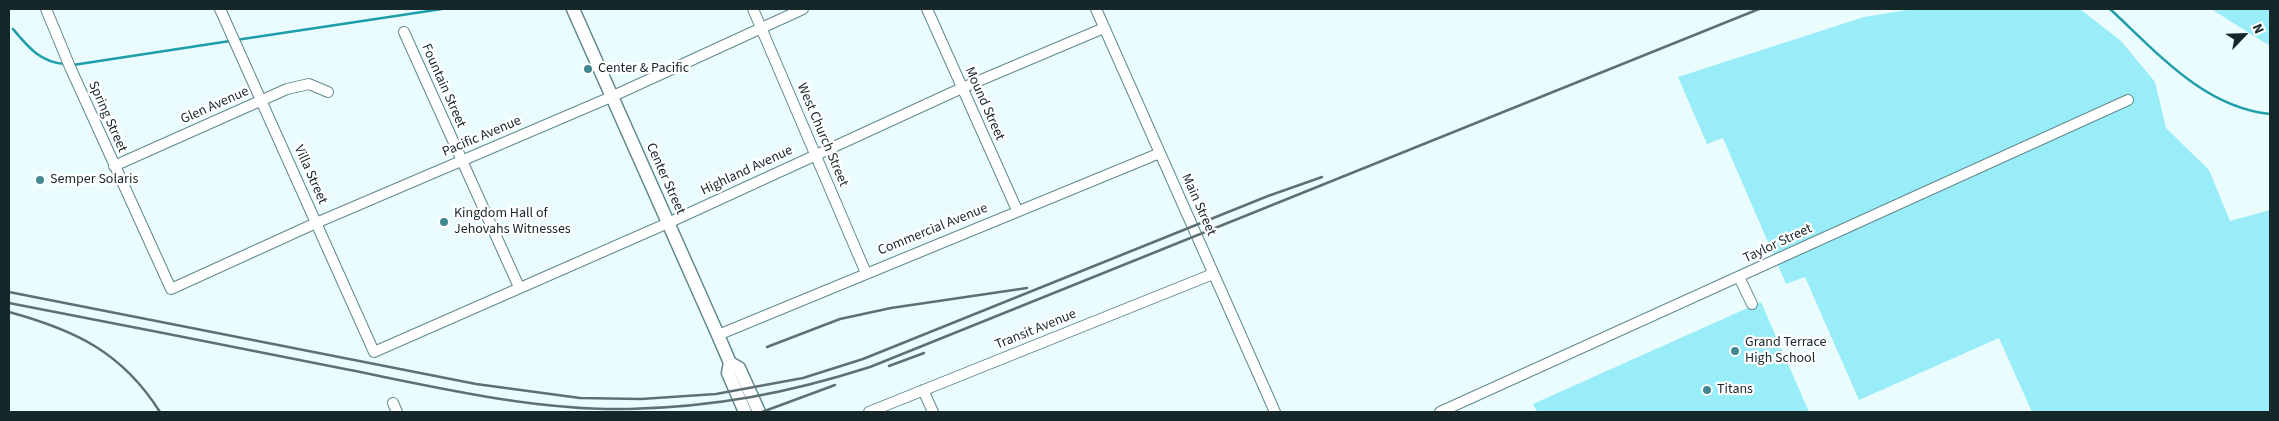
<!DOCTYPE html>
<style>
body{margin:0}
#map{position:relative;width:2279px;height:421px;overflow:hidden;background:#ebfcfe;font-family:"Source Sans 3",sans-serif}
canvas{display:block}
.frame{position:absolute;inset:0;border:10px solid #162729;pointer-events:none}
.north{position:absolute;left:2219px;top:10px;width:50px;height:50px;-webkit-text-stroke:4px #fff;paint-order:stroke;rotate:66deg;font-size:14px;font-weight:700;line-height:20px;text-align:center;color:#162729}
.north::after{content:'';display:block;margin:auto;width:18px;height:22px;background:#162729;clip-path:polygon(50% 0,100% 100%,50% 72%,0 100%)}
</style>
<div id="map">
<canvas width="2279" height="421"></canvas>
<div class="frame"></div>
<div class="north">N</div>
</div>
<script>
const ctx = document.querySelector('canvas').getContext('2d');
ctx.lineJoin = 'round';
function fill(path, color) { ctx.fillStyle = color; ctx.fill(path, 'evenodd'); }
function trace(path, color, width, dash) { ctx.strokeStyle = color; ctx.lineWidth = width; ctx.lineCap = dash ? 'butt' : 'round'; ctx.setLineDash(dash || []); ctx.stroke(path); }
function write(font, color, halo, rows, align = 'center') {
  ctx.font = font + ' "Source Sans 3",sans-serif'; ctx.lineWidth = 4.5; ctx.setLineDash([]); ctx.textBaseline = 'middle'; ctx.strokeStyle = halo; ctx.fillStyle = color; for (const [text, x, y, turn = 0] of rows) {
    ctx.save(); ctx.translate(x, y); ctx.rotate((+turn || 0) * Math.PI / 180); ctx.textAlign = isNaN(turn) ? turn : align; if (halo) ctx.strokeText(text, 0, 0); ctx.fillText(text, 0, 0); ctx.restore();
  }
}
const green = new Path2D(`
 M1914 9H2080L2121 41 2155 82 2166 128 2209 170 2230 221 2270 210V412H2032L1999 338 1859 400 1805 277 1786 284 1723 138 1707 144 1678 77 1864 17Z
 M2211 9H2270V45L2265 43Z
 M1761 302 1809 412H1537L1533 404Z`);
const stream = new Path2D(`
 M2110 9C2157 52 2203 107 2270 114
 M13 29C28 47 40 62 65 64
 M236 40 442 9
 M73 65 230 41`);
const minor = new Path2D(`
 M46 9 70 67 171 289 316 223 611 97 803 9
 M220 9 374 352 668 223 962 88 1104 28
 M753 9 866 273
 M927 9 1017 210
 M1096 9 1275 412
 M404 32 519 287
 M114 166 287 89 309 84 328 92
 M1739 277 1752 304
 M718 335 1160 153
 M923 390 933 412
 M393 403 397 412
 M869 412 1213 274
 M1440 412 2128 100`);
const major = new Path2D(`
 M573 9 718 335 730 363 728 373 745 412
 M730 363 739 368 759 412`);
const rail = new Path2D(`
 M9 292 476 384 580 398 641 399 716 394 803 378 863 359 1268 196 1322 177
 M9 303C123 325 236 347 350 370 440 388 536 411 629 409 715 407 789 393 870 367L1759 9
 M9 312C75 330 122 352 160 412
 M767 347 840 319 891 308 1027 288
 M889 366 924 353
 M762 412 835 385`);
const markers = [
 [588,69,5,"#418891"],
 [40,180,5,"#418891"],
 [444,222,5,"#418891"],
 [1735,351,5,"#418891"],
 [1707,390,5,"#418891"]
];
const poiNames = [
 ["Center & Pacific",598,69],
 ["Semper Solaris",50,180],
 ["Kingdom Hall of",454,214],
 ["Jehovahs Witnesses",454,230],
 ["Grand Terrace",1745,343],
 ["High School",1745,359],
 ["Titans",1717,390]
];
const streetNames = [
 ["Fountain Street",443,86,66],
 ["Mound Street",984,104,66],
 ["Glen Avenue",215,106,-24],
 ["Spring Street",107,117,66],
 ["West Church Street",822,135,67],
 ["Pacific Avenue",482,137,-23],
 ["Highland Avenue",747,171,-25],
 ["Villa Street",310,175,66],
 ["Center Street",665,179,66],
 ["Main Street",1198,205,66],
 ["Commercial Avenue",933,230,-22],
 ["Taylor Street",1778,244,-25],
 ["Transit Avenue",1036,330,-22]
];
fill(green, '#98edf8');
trace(stream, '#1e9daa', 2.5);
trace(minor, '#60888d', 12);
trace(major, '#60888d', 15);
trace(minor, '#fff', 10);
trace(major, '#fff', 12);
trace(rail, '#5f7072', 2.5);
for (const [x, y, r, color] of markers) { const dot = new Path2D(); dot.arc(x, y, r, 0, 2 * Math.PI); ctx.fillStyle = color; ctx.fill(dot); trace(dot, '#fff', 2); }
write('14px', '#162729', '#fff', poiNames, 'left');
write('14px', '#162729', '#fff', streetNames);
</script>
